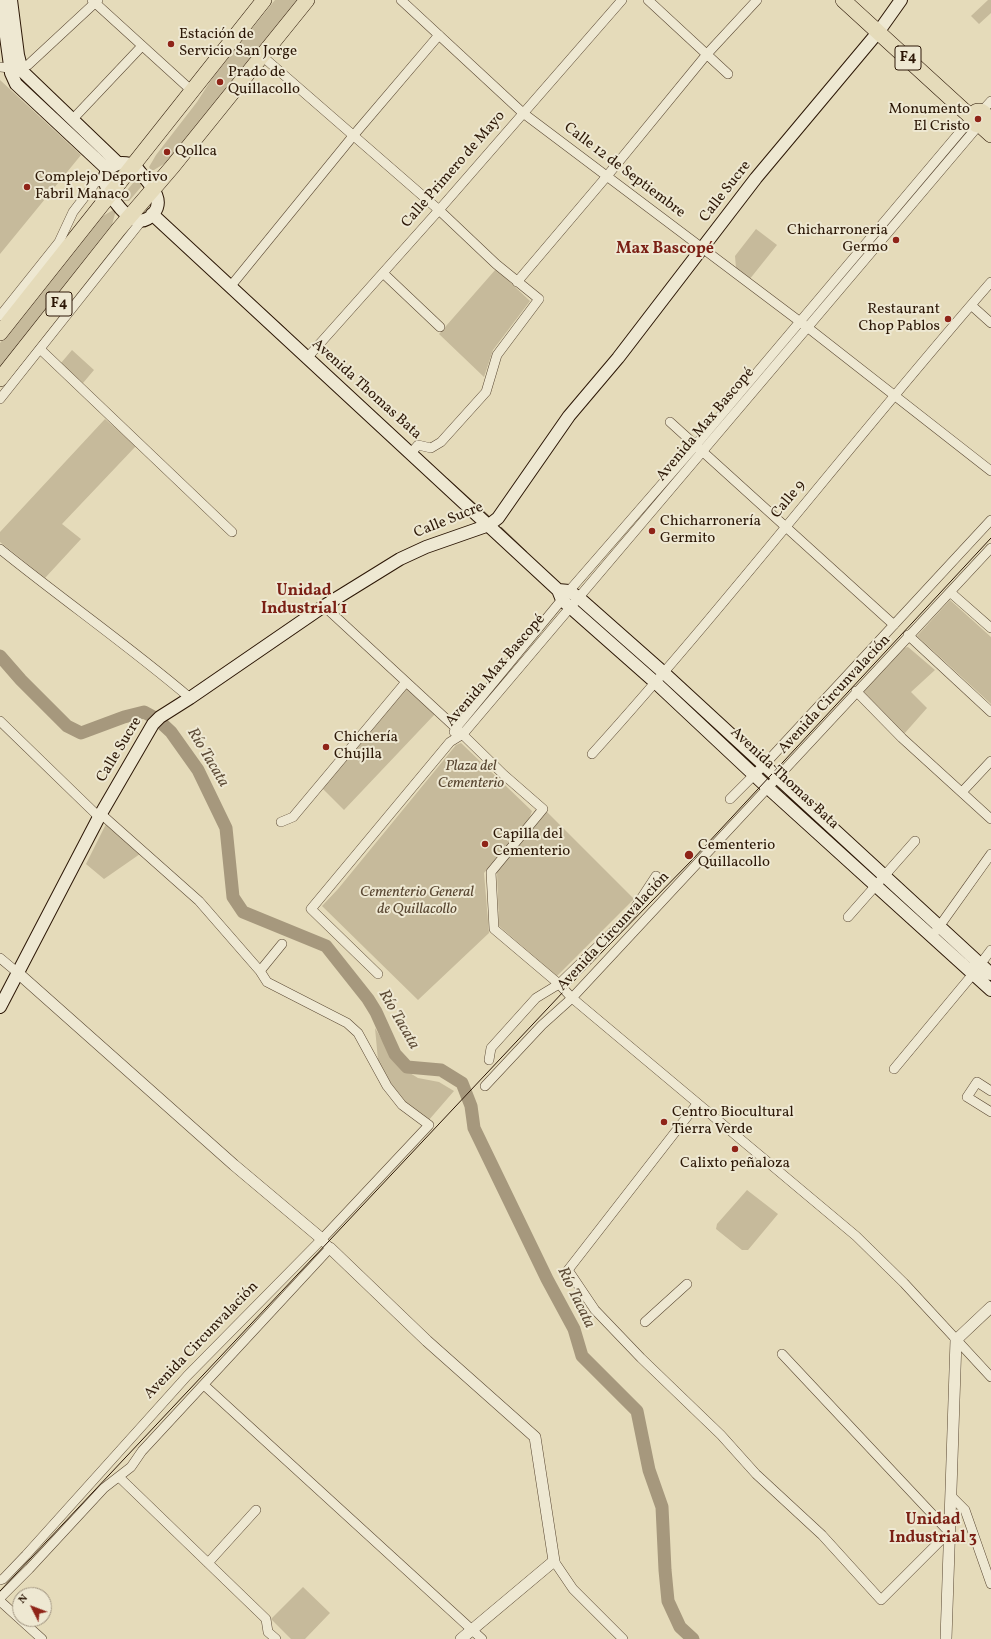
<!DOCTYPE html>
<meta charset="utf-8">
<style>
body{margin:0}
#map{position:relative;width:991px;height:1639px;overflow:hidden;background:#e5dbba;font-family:Vollkorn,serif}
canvas{display:block}
.north{position:absolute;left:12px;top:1587px;width:40px;height:40px;box-sizing:border-box;background:#eee8d2;border:1px solid #a09480;border-radius:50%;rotate:312deg;font-size:11px;font-weight:700;line-height:16px;text-align:center;color:#2c1706}
.north::after{content:'';display:block;margin:auto;width:14px;height:18px;background:#8f2418;clip-path:polygon(50% 0,100% 100%,50% 72%,0 100%)}
</style>
<div id="map">
<canvas width="991" height="1639"></canvas>
<div class="north">N</div>
</div>
<script>
const ctx = document.querySelector('canvas').getContext('2d');
ctx.lineJoin = 'round';
function fill(path, color) { ctx.fillStyle = color; ctx.fill(path, 'evenodd'); }
function trace(path, color, width, dash) { ctx.strokeStyle = color; ctx.lineWidth = width; ctx.lineCap = dash ? 'butt' : 'round'; ctx.setLineDash(dash || []); ctx.stroke(path); }
function write(font, color, halo, rows, align = 'center') {
  ctx.font = font + ' Vollkorn,serif'; ctx.lineWidth = 4; ctx.setLineDash([]); ctx.textBaseline = 'middle'; ctx.strokeStyle = halo; ctx.fillStyle = color; for (const [text, x, y, turn = 0] of rows) {
    ctx.save(); ctx.translate(x, y); ctx.rotate((+turn || 0) * Math.PI / 180); ctx.textAlign = isNaN(turn) ? turn : align; if (halo) ctx.strokeText(text, 0, 0); ctx.fillText(text, 0, 0); ctx.restore();
  }
}
const green = new Path2D(`
 M275 0H297L167 162 154 170H151L149 167 156 155 197 102 213 77Z
 M988 0H991V13L979 24 971 16Z
 M0 80 81 155 0 254Z
 M138 180 141 184V187L129 201H124L122 198 123 195 134 182Z
 M113 210H116L112 225 0 366V343L98 221 103 216Z
 M756 229 777 245 749 280 736 268 735 256Z
 M496 269 530 301 493 350 484 377 439 334Z
 M72 350 94 370 83 383 61 363Z
 M105 419 136 446 62 524 81 539 45 578 0 542V532Z
 M950 600 991 637V704L917 636Z
 M908 647 935 670 911 692 927 708 904 734 862 692 904 648Z
 M406 688 435 714 344 810 322 788Z
 M461 743 532 811C524 835 501 854 484 873L489 933 418 1000 322 906 338 889 456 745Z
 M547 812 634 899 557 976 499 926 497 872Z
 M106 824 140 854 104 879 86 864Z
 M375 1028 397 1065 418 1078 439 1082 454 1091 428 1121 401 1100 386 1078 378 1060Z
 M747 1190 778 1214 748 1250H742L716 1229 717 1224Z
 M303 1587 330 1613 305 1639H291L271 1619Z`);
const stream = new Path2D(`
 M263 309 286 330
 M447 479 488 516
 M501 528 526 552`);
const river = new Path2D(`
 M0 656 21 680 67 726 81 733 124 717 144 712 157 719 171 732 198 770 226 828 233 897 243 912 326 946 368 999 376 1012 395 1054 407 1067 441 1070 462 1083 471 1106 474 1128 547 1279 574 1329 582 1356 637 1411 649 1470 662 1507 665 1570 668 1601 680 1627 693 1639`);
const minor = new Path2D(`
 M92 0 192 91
 M401 0 523 113 807 327 991 471
 M648 0 728 74
 M262 56 439 210 496 264 539 299 497 355 486 392 441 442 431 448 418 445 411 453
 M0 67 10 68 28 65 98 0
 M982 111 991 101
 M72 120 141 47
 M383 273 440 327
 M517 282 607 176 707 54 757 0
 M230 287 353 136 439 35
 M971 305 991 323
 M0 316 59 242 73 212 96 182 104 181
 M40 349 232 532
 M307 358 439 210 622 0
 M0 399 143 219
 M670 422 894 625
 M0 549C63 600 129 646 190 698
 M950 592 991 628
 M324 606 456 728 504 775 543 809 491 872 494 929 559 984 572 998 856 1236 904 1283 991 1377
 M908 635 991 712
 M856 691 902 738 991 819
 M0 721 99 817
 M454 732 456 728 569 591 695 446 971 119
 M592 754C730 601 856 437 991 282
 M962 792 991 761
 M730 799 764 765 991 520
 M281 822 293 817 406 682
 M848 917 915 841
 M936 931 991 854
 M0 958 18 973
 M260 971 282 944
 M378 974 311 909 450 742 463 734 979 125
 M489 1060 491 1048 536 998 559 984 631 914 656 876
 M894 1069 973 974 991 950
 M485 1086 542 1025 572 998 991 548
 M991 1091 977 1082 967 1097 991 1112
 M697 1104 568 1270 595 1310 641 1358 721 1435 756 1474 822 1535 881 1600 949 1532 782 1354
 M645 1322 687 1284
 M204 1385 482 1639
 M119 1477 266 1619 268 1632 276 1639
 M952 1497 965 1510 991 1584
 M554 1561 573 1589 623 1639
 M208 1563 256 1510
 M0 1580 3 1579 26 1555 187 1376 322 1239 429 1125 402 1105 387 1086 358 1033 347 1023 267 982 260 971 199 901 101 814
 M0 1598 29 1569 104 1488 131 1467 142 1451 330 1248 325 1243
 M0 1601 42 1639`);
const tertiary = new Path2D(`
 M18 973 234 1165 322 1239
 M330 1248 427 1341 535 1437 554 1561 461 1639
 M946 1639 956 1340 991 1307`);
const secondary = new Path2D(`
 M1 0 11 73 16 84 108 170
 M11 0 18 55 22 71 119 164
 M122 163C126 163 130 163 134 166 138 168 141 174 144 177 152 187 164 200 154 213 140 230 125 215 116 203 104 188 96 169 122 163Z
 M152 214 558 590 562 600 656 683 768 788 991 990
 M558 590 569 591 578 597 664 673 991 974
 M0 1007 99 817 153 724 160 717 190 698 324 606 400 559 426 547 489 525 498 518 569 416 618 358 756 178 879 31 901 0`);
const trunk = new Path2D(`
 M843 0 971 117
 M972 118a7 7 0 1 1 14 0a7 7 0 1 1-14 0Z
 M980 125 991 135
 M0 333 264 0
 M0 379 118 230 173 166 307 0`);
const tram = new Path2D(`
 M0 1591 564 991 693 859 991 538`);
const markers = [
 [171,44,4,"#8f2418"],
 [220,82,4,"#8f2418"],
 [978,119,4,"#8f2418"],
 [167,152,4,"#8f2418"],
 [27,187,4,"#8f2418"],
 [896,240,4,"#8f2418"],
 [948,319,4,"#8f2418"],
 [652,531,4,"#8f2418"],
 [326,747,4,"#8f2418"],
 [485,844,4,"#8f2418"],
 [689,855,5,"#8f2418"],
 [664,1122,4,"#8f2418"],
 [735,1149,4,"#8f2418"]
];
const shields = [
 [908,58,26],
 [59,304,26]
];
const shieldNames = [
 ["F4",908,58],
 ["F4",59,304]
];
const poiNames = [
 ["Estación de",179,35],
 ["Servicio San Jorge",179,52],
 ["Prado de",228,73],
 ["Quillacollo",228,90],
 ["Monumento",970,110,"right"],
 ["El Cristo",970,127,"right"],
 ["Qollca",175,152],
 ["Complejo Deportivo",35,178],
 ["Fabril Manaco",35,195],
 ["Chicharroneria",888,231,"right"],
 ["Germo",888,248,"right"],
 ["Restaurant",940,310,"right"],
 ["Chop Pablos",940,327,"right"],
 ["Chicharronería",660,522],
 ["Germito",660,539],
 ["Chichería",334,738],
 ["Chujlla",334,755],
 ["Capilla del",493,835],
 ["Cementerio",493,852],
 ["Cementerio",698,846],
 ["Quillacollo",698,863],
 ["Centro Biocultural",672,1113],
 ["Tierra Verde",672,1130],
 ["Calixto peñaloza",735,1164,"center"]
];
const streetNames = [
 ["Calle Primero de Mayo",454,170,-49],
 ["Calle 12 de Septiembre",624,171,37],
 ["Calle Sucre",726,192,-52],
 ["Avenida Thomas Bata",366,390,42],
 ["Avenida Max Bascopé",706,425,-50],
 ["Calle 9",789,500,-50],
 ["Calle Sucre",449,521,-22],
 ["Avenida Max Bascopé",496,671,-49],
 ["Avenida Circunvalación",835,695,-47],
 ["Calle Sucre",120,750,-59],
 ["Avenida Thomas Bata",784,779,43],
 ["Avenida Circunvalación",614,932,-47],
 ["Avenida Circunvalación",202,1341,-46]
];
const parkNames = [
 ["Plaza del",471,767],
 ["Cementerio",471,784],
 ["Cementerio General",417,893],
 ["de Quillacollo",417,910]
];
const neighbourhoodNames = [
 ["Max Bascopé",665,250],
 ["Unidad",304,592],
 ["Industrial 1",304,610],
 ["Unidad",933,1521],
 ["Industrial 3",933,1539]
];
const waterNames = [
 ["Río Tacata",207,758,59],
 ["Río Tacata",398,1020,60],
 ["Río Tacata",575,1298,64]
];
fill(green, '#c6ba9b');
trace(stream, '#75644d', 2);
trace(river, '#a6987d', 13);
trace(minor, '#5a4833', 10);
trace(tertiary, '#5a4833', 12);
trace(secondary, '#2c1706', 14);
trace(trunk, '#2c1706', 16);
trace(minor, '#eee8d2', 9);
trace(tertiary, '#eee8d2', 11);
trace(secondary, '#eee8d2', 12);
trace(trunk, '#e5dbba', 15);
trace(tram, '#2c1706', 1);
for (const [x, y, r, color] of markers) { const dot = new Path2D(); dot.arc(x, y, r, 0, 2 * Math.PI); ctx.fillStyle = color; ctx.fill(dot); trace(dot, '#eee8d2', 1.5); }
for (const [x, y, w] of shields) { const box = new Path2D(); box.roundRect(x - w / 2, y - 12, w, 24, 3); ctx.fillStyle = '#eee8d2'; ctx.fill(box); trace(box, '#2c1706', 1); }
write('bold 14px', '#2c1706', null, shieldNames);
write('15px', '#2c1706', '#eee8d2', poiNames, 'left');
write('15px', '#2c1706', '#eee8d2', streetNames);
write('italic 15px', '#5a4833', '#eee8d2', parkNames);
write('bold 16px', '#7a1f14', '#eee8d2', neighbourhoodNames);
write('italic 16px', '#5d4b36', '#eee8d2', waterNames);
</script>
